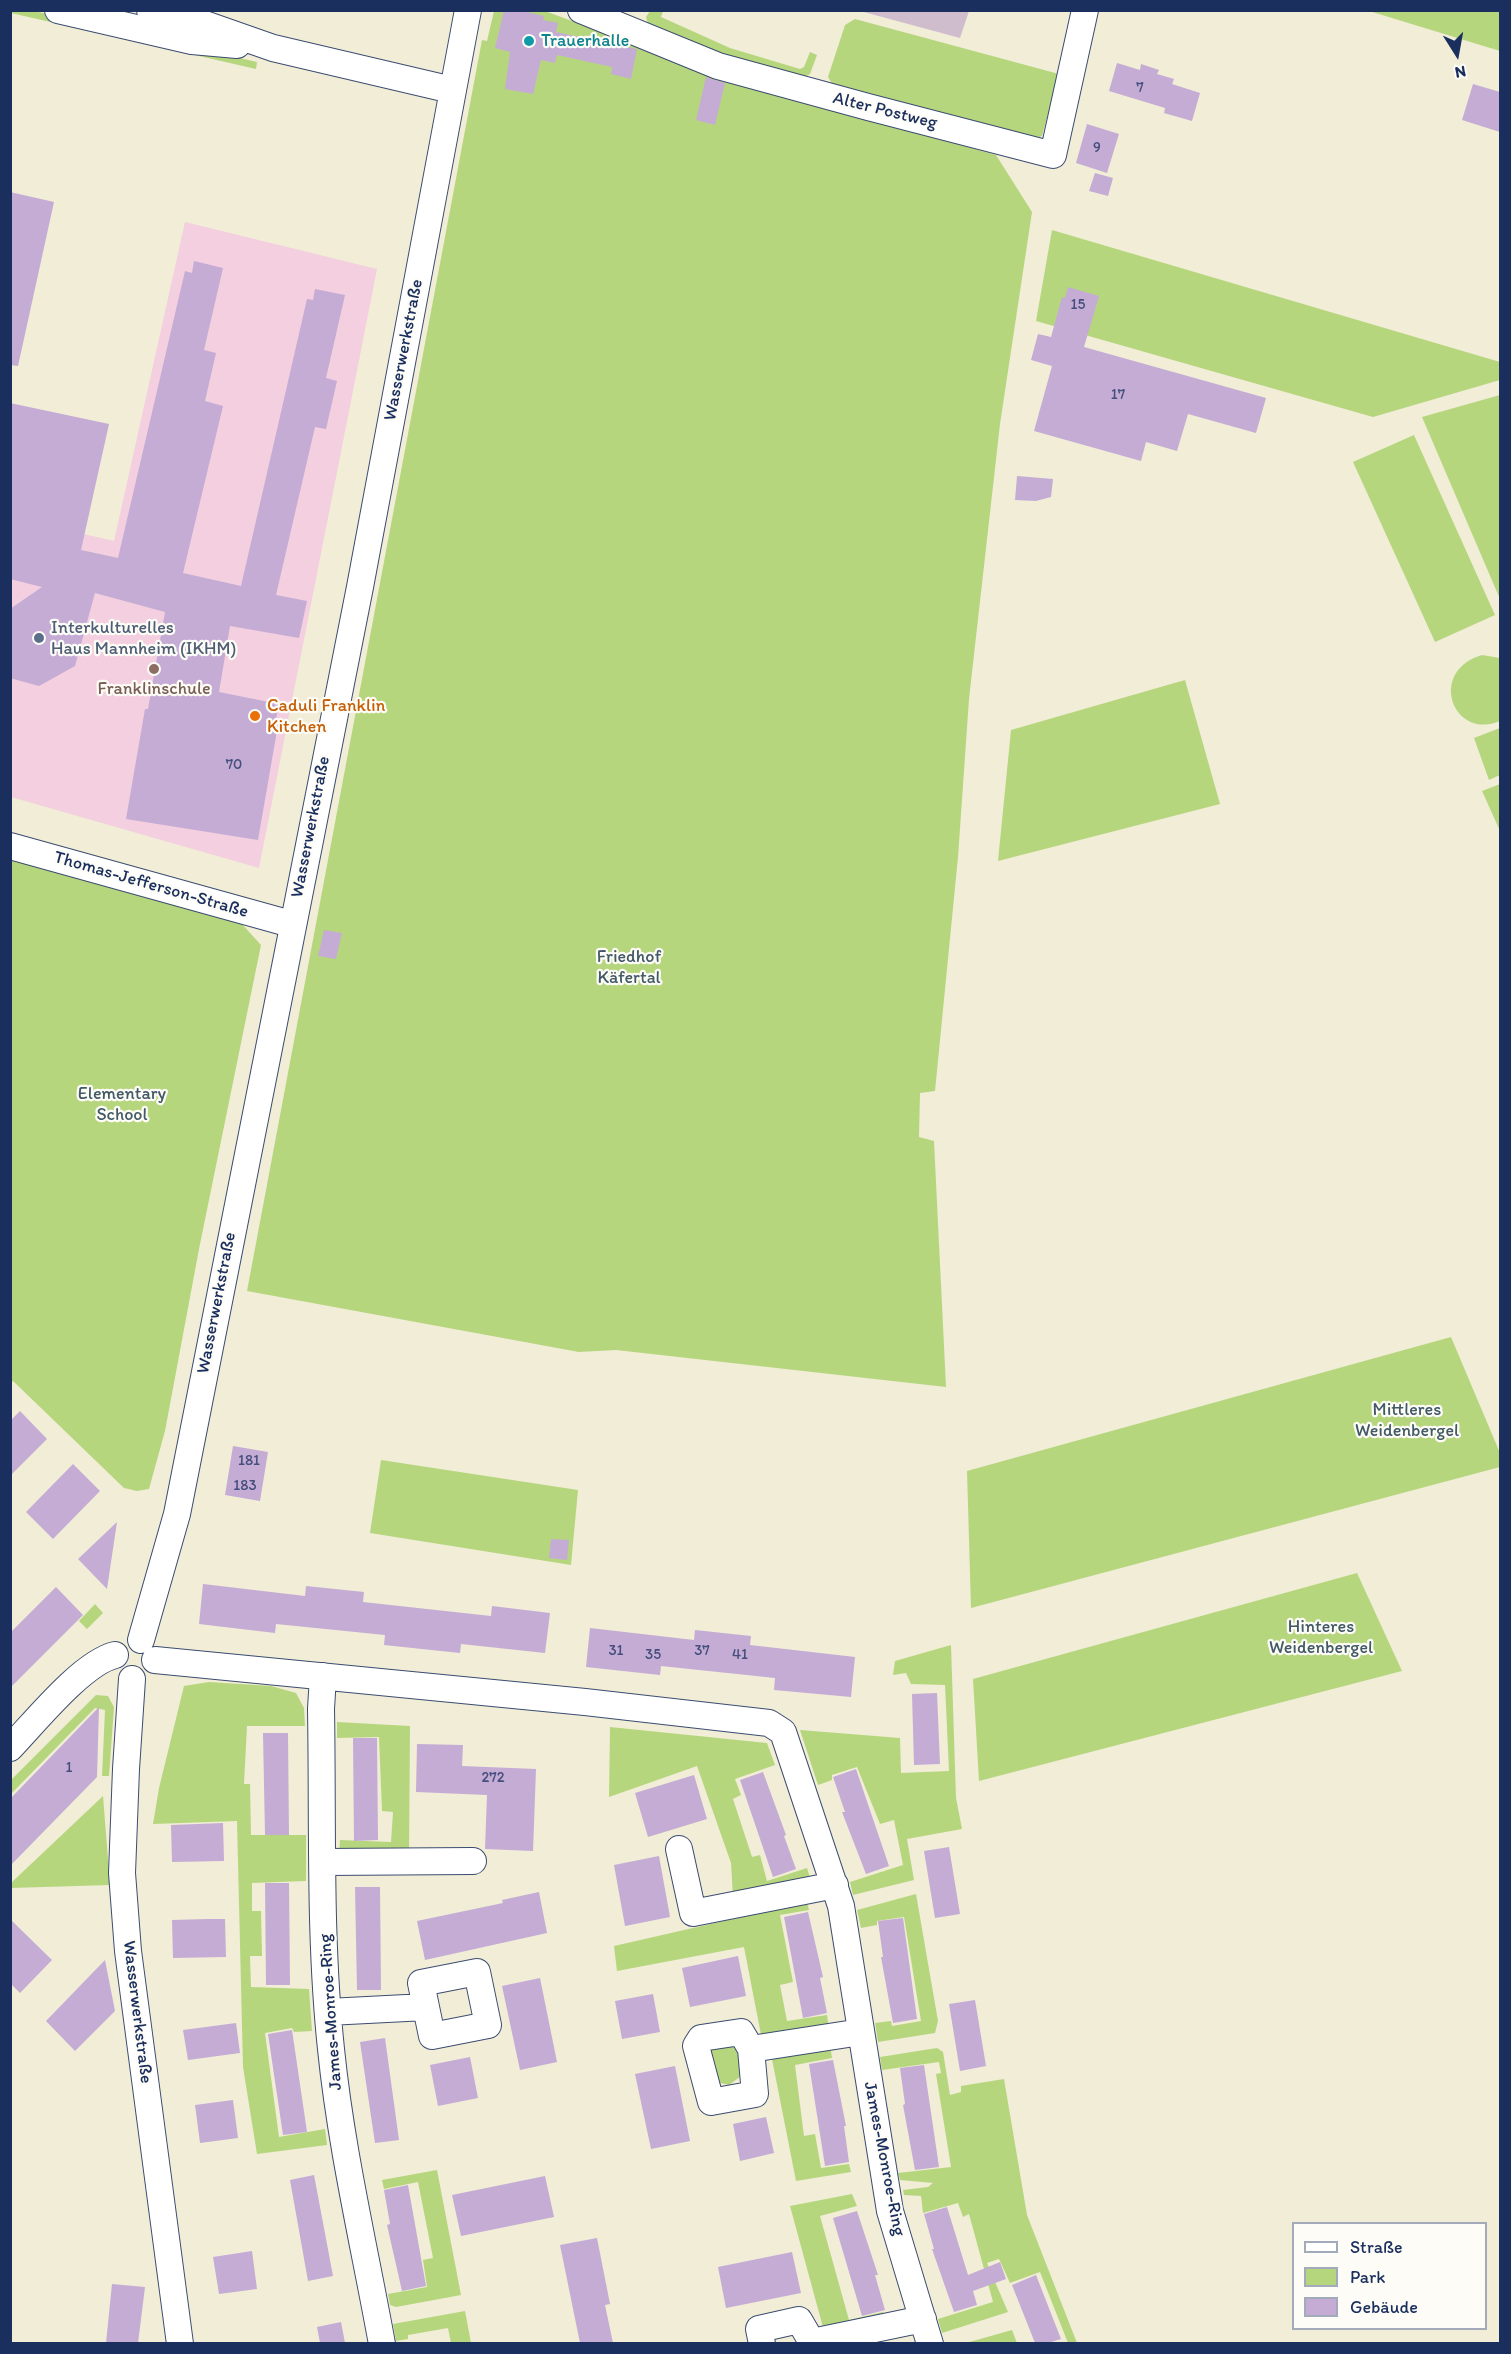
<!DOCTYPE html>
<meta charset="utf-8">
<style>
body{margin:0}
#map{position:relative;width:1511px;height:2354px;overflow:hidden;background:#f1edd7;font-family:Itim,sans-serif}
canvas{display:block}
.frame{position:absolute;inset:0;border:12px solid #1b2f5e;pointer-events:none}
.legend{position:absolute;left:1292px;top:2222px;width:195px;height:108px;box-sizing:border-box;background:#fdfcf7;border:2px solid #a3aaba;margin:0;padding:8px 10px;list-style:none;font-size:18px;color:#1b2f5e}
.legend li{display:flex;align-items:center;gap:12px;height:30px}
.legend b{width:30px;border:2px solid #a3aaba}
.north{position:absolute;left:1427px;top:24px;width:60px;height:60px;-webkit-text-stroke:4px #fdfcf7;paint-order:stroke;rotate:169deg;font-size:16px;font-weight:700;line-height:24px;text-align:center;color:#1b2f5e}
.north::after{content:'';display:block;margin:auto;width:21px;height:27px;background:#1b2f5e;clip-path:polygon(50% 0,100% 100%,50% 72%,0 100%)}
</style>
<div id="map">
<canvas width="1511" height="2354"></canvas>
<div class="frame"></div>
<ul class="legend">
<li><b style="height:8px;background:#fff"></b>Straße</li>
<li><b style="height:16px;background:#b6d67e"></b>Park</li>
<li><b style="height:16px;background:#c4acd5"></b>Gebäude</li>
</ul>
<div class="north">N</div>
</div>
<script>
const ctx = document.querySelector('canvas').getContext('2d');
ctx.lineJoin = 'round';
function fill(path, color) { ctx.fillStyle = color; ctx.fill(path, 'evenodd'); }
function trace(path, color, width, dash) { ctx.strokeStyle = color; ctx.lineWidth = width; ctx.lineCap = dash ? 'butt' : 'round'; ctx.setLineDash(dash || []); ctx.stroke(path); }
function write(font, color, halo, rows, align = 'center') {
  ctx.font = font + ' Itim,sans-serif'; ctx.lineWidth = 4.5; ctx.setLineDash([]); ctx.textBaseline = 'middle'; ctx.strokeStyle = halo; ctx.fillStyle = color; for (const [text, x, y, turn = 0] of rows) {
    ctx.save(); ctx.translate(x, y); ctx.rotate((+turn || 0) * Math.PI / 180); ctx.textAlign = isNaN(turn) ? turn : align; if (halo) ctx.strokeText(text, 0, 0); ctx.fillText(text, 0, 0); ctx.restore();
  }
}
const built = new Path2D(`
 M185 222 377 269 259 868 11 797 10 517 114 541Z`);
const industrial = new Path2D(`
 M860 11H969L960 38Z`);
const green = new Path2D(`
 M11 11H34L257 62 256 69 11 13Z
 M494 11H545L728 79 996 155 1032 212 1000 424 969 699 958 857 935 1091 920 1093 919 1137 934 1141 946 1387 616 1350 579 1352 247 1291 482 40 487 41Z
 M650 11H663L661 17 730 48 800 69 804 67 810 52 817 55 810 74 803 78 724 55 648 24 646 17Z
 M1369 11H1500V51Z
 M855 19 1059 74 1042 136 1032 140 833 85 828 77 845 25Z
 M1052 230 1500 362V380L1373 417 1036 321Z
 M1500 395V599L1422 417Z
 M1414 435 1495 615 1435 642 1353 462Z
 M1482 655 1500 658V721C1453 741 1427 671 1482 655Z
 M1185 680 1220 804 998 861 1011 730Z
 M1500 728V775L1489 780 1474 738Z
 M1500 784V831L1482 791Z
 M11 860 241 923 261 945 199 1249 165 1431 149 1489 137 1491 124 1488 13 1381 11 1383Z
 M1451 1337 1500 1453V1467L971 1608 967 1471Z
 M381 1460 578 1490 571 1565 370 1533Z
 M1357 1573 1402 1671 979 1781 973 1679Z
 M95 1604 103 1613 87 1629 79 1621Z
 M951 1645 956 1798 962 1829 907 1839 914 1880 853 1895 850 1882 903 1865 894 1820 880 1824 857 1767 832 1775V1780L818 1785 800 1730 900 1738 901 1773 949 1771 945 1685 911 1684 906 1673 893 1675 895 1661Z
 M209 1682 271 1686 296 1693 304 1708 305 1726H247L244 1784H250L251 1835H306V1881L252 1883V1911H261L262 1956H250L251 1987 309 1989 312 2031 294 2032 292 2028 265 2033 279 2137 325 2129 327 2145 257 2154 243 2067 237 1821 153 1824 159 1788 184 1686Z
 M96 1695 108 1696 114 1707 109 1776H102L105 1710 95 1708 11 1794V1780Z
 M337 1722 410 1726 409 1856 339 1857 340 1840 391 1842 393 1812 382 1811 379 1737 337 1738Z
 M610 1727 767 1743 775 1765 735 1779 741 1795 733 1799 752 1857 760 1855 767 1881 807 1868 811 1881 733 1897 731 1863 697 1766 609 1797Z
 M103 1796 110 1885 11 1888V1883Z
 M916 1894 938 2021 935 2033 878 2042 875 2023 891 2021 892 2026 921 2021 904 1917 877 1921V1925L861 1928 857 1910Z
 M807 1902 809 1910 780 1915 793 1982 780 1985 787 2021 827 2015 829 2029 762 2040 744 1947 617 1971 614 1946Z
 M734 2042 741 2058V2076L729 2085 716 2082 708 2047Z
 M830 2045 832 2058 795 2065 804 2136 815 2134 821 2168 849 2164 851 2172 796 2181 771 2054Z
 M937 2048 943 2052 950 2095 961 2092V2086L1004 2079 1027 2215 1077 2343H1068L1040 2272 1010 2283 999 2259 987 2263 1008 2312 942 2333 938 2319 993 2302 969 2214 963 2217 958 2203 923 2213 921 2196 904 2195 903 2190 928 2187 933 2183 900 2180 898 2173 951 2167 936 2074 941 2073 939 2062 882 2070 880 2057Z
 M437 2170 461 2295 396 2307 390 2305 388 2294 427 2287 423 2260 433 2258 418 2182 384 2189 382 2180Z
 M852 2194 857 2206 820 2216 849 2320 883 2312 884 2319 824 2331 790 2206Z
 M465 2311 471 2343H451L448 2328 408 2335V2339L396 2341 393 2324Z
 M1012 2330 1017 2343H966Z`);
const building = new Path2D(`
 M504 10H519L544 16 543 20 558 23 556 32 637 49 631 79 611 74 612 67 557 55 555 63 541 60 533 94 505 89 510 52 495 48Z
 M1117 63 1140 70 1141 64 1159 70 1157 74 1174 79 1172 84 1200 93 1192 121 1164 113 1165 108 1109 91Z
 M706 77 725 83 715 125 696 120Z
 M1473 84 1500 92V132L1462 120Z
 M1087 124 1119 134 1107 173 1076 163Z
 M1095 173 1113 178 1108 196 1089 191Z
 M10 192 54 202 18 366 10 365Z
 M194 261 223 268 204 350 216 353 205 401 223 406 183 573 241 586 307 299 313 300 315 289 345 295 326 378 337 381 326 429 315 427 276 595 307 601 299 638 230 626 219 692 279 704 276 719H279L258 840 126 819 145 709H148L165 612 95 593 75 666 39 686 10 678V609L42 587 10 579V403L109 424 81 550 118 558 185 271 192 273Z
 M1068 287 1099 296 1084 347 1266 398 1256 433 1188 414 1177 451 1146 442 1141 461 1034 431 1052 366 1031 360 1038 334 1051 337 1062 297 1065 298Z
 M1017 476 1053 479 1051 497 1036 501 1015 500Z
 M324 930 342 933 336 959 318 956Z
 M20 1411 47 1439 10 1476V1421Z
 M233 1446 268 1452 260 1501 225 1495Z
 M73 1464 100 1491 53 1539 26 1512Z
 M117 1522 107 1589 78 1559Z
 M551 1539 569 1540 567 1560 549 1558Z
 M203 1584 305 1596 306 1586 364 1592 363 1602 491 1616 492 1606 550 1613 545 1653 461 1644 460 1653 384 1645 385 1635 276 1624 275 1633 199 1624Z
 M56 1587 83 1615 10 1688V1633Z
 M590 1628 694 1640 695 1630 751 1636 750 1645 855 1657 851 1697 774 1690 775 1678 661 1666 660 1675 586 1667Z
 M937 1693 940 1764 914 1765 912 1694Z
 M99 1707 97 1777 10 1866V1799Z
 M263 1733H288L289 1835H265Z
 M353 1738H377L378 1840 354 1841Z
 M417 1744 463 1745 462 1766 536 1769 533 1851 485 1849 487 1795 416 1792Z
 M856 1769 889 1866 866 1874 842 1812H845L833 1777Z
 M763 1772 786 1835 784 1836 796 1869 773 1877 740 1780Z
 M694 1775 707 1819 648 1837 635 1793Z
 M223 1823 224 1861 172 1862 171 1825Z
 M949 1847 960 1914 935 1918 924 1851Z
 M659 1856 670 1917 625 1926 614 1865Z
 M265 1883H289L290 1985H266Z
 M355 1887H380L381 1990H357Z
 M539 1892 547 1933 425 1960 417 1921 503 1903 502 1900Z
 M808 1912 823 1977 820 1978 827 2013 803 2018 784 1917Z
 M903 1918 917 2019 893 2023 881 1957H883L878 1921Z
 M10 1919 52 1960 20 1993 10 1983Z
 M207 1919H225L226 1957 173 1958 172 1920Z
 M738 1956 746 1996 690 2007 682 1968Z
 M105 1960 115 2011 75 2051 46 2021Z
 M540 1978 557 2062 520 2070 502 1986Z
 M653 1994 660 2032 622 2039 615 2001Z
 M975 2000 986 2066 960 2071 949 2004Z
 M236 2023 240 2053 188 2060 183 2030Z
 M292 2030 307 2132 283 2135 268 2034Z
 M385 2038 399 2140 375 2143 360 2042Z
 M470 2057 478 2098 438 2106 430 2065Z
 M833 2060 846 2126H844L849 2162 825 2166 809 2064Z
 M924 2065 939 2167 915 2170 903 2105 905 2104 900 2068Z
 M675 2066 690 2141 651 2149 635 2074Z
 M233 2100 238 2138 200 2143 195 2105Z
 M766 2117 774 2153 740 2161 733 2124Z
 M314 2175 333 2276 308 2281 290 2180Z
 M545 2176 554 2217 461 2236 452 2195Z
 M408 2185 426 2286 402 2291 387 2225 390 2224 384 2190Z
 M947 2207 968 2275 1000 2262 1006 2279 973 2291 977 2305 954 2312 932 2249H934L924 2214Z
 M857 2211 878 2275H875L885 2310 862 2316 833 2218Z
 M597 2238 610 2304 605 2305 613 2343H580L560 2245Z
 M252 2251 257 2289 219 2294 213 2257Z
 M792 2252 801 2293 726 2308 718 2267Z
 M1036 2275 1061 2339 1048 2343H1035L1012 2285Z
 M112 2284 145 2287 138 2343H106Z
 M341 2322 345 2343H320L317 2327Z`);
const minor = new Path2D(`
 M58 10 192 41 237 45
 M150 10 196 21 273 48 452 90
 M581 10 718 66 868 107 1053 155 1085 10
 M10 846 291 924
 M141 1640 177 1514 360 587 468 10
 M155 1660 585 1702 769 1723 783 1732 841 1906 890 2211 930 2344
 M323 1676 321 1709C323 1822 319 1936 331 2049 341 2148 364 2245 382 2344
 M132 1679 126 1769 122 1873 128 1951 180 2344
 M10 1748C35 1722 82 1663 115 1655
 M679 1849 693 1913 835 1885
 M323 1862 473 1861
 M477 1972 488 2025 432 2036 421 1983Z
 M328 2012 426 2007
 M741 2032 751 2049 755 2094 711 2102 696 2046 701 2038Z
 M751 2049 861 2032
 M812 2342 923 2319
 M762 2344 759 2329 799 2320 813 2344`);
const markers = [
 [529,41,6,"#0f9aa8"],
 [39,638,6,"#5c6f8a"],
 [154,669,6,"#8d6e63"],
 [255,716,6,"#e8710a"]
];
const numberNames = [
 ["7",1140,88],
 ["9",1097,148],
 ["15",1078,305],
 ["17",1118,395],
 ["70",234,765],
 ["181",249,1461],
 ["183",245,1486],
 ["31",616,1651],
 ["37",702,1651],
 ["35",653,1655],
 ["41",740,1655],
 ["1",69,1768],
 ["272",493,1778]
];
const cultureNames = [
 ["Trauerhalle",541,41]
];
const streetNames = [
 ["Alter Postweg",885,111,14],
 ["Wasserwerkstraße",404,350,-79],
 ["Wasserwerkstraße",311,827,-79],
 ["Thomas-Jefferson-Straße",151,885,16],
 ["Wasserwerkstraße",217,1303,-79],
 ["Wasserwerkstraße",137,2012,83],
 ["James-Monroe-Ring",331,2012,-94],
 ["James-Monroe-Ring",884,2159,79]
];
const serviceNames = [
 ["Interkulturelles",51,628],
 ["Haus Mannheim (IKHM)",51,649]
];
const educationNames = [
 ["Franklinschule",154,689]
];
const foodNames = [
 ["Caduli Franklin",267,706],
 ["Kitchen",267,727]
];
const parkNames = [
 ["Friedhof",629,957],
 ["Käfertal",629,978],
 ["Elementary",122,1094],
 ["School",122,1115],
 ["Mittleres",1407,1410],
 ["Weidenbergel",1407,1431],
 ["Hinteres",1321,1627],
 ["Weidenbergel",1321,1648]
];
fill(built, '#f3cfdf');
fill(industrial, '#cfbdce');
fill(green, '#b6d67e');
fill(building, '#c4acd5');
trace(minor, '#3b4c70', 28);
trace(minor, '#fff', 26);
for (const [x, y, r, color] of markers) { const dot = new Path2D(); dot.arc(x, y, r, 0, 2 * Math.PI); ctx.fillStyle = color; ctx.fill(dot); trace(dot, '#fdfcf7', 2); }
write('15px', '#454e7c', null, numberNames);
write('18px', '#0d838f', '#fdfcf7', cultureNames, 'left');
write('18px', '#1b2f5e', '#fdfcf7', streetNames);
write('18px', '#4e5e75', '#fdfcf7', serviceNames, 'left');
write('18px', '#785e54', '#fdfcf7', educationNames);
write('18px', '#c56008', '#fdfcf7', foodNames, 'left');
write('18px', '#425966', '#fdfcf7', parkNames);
</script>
